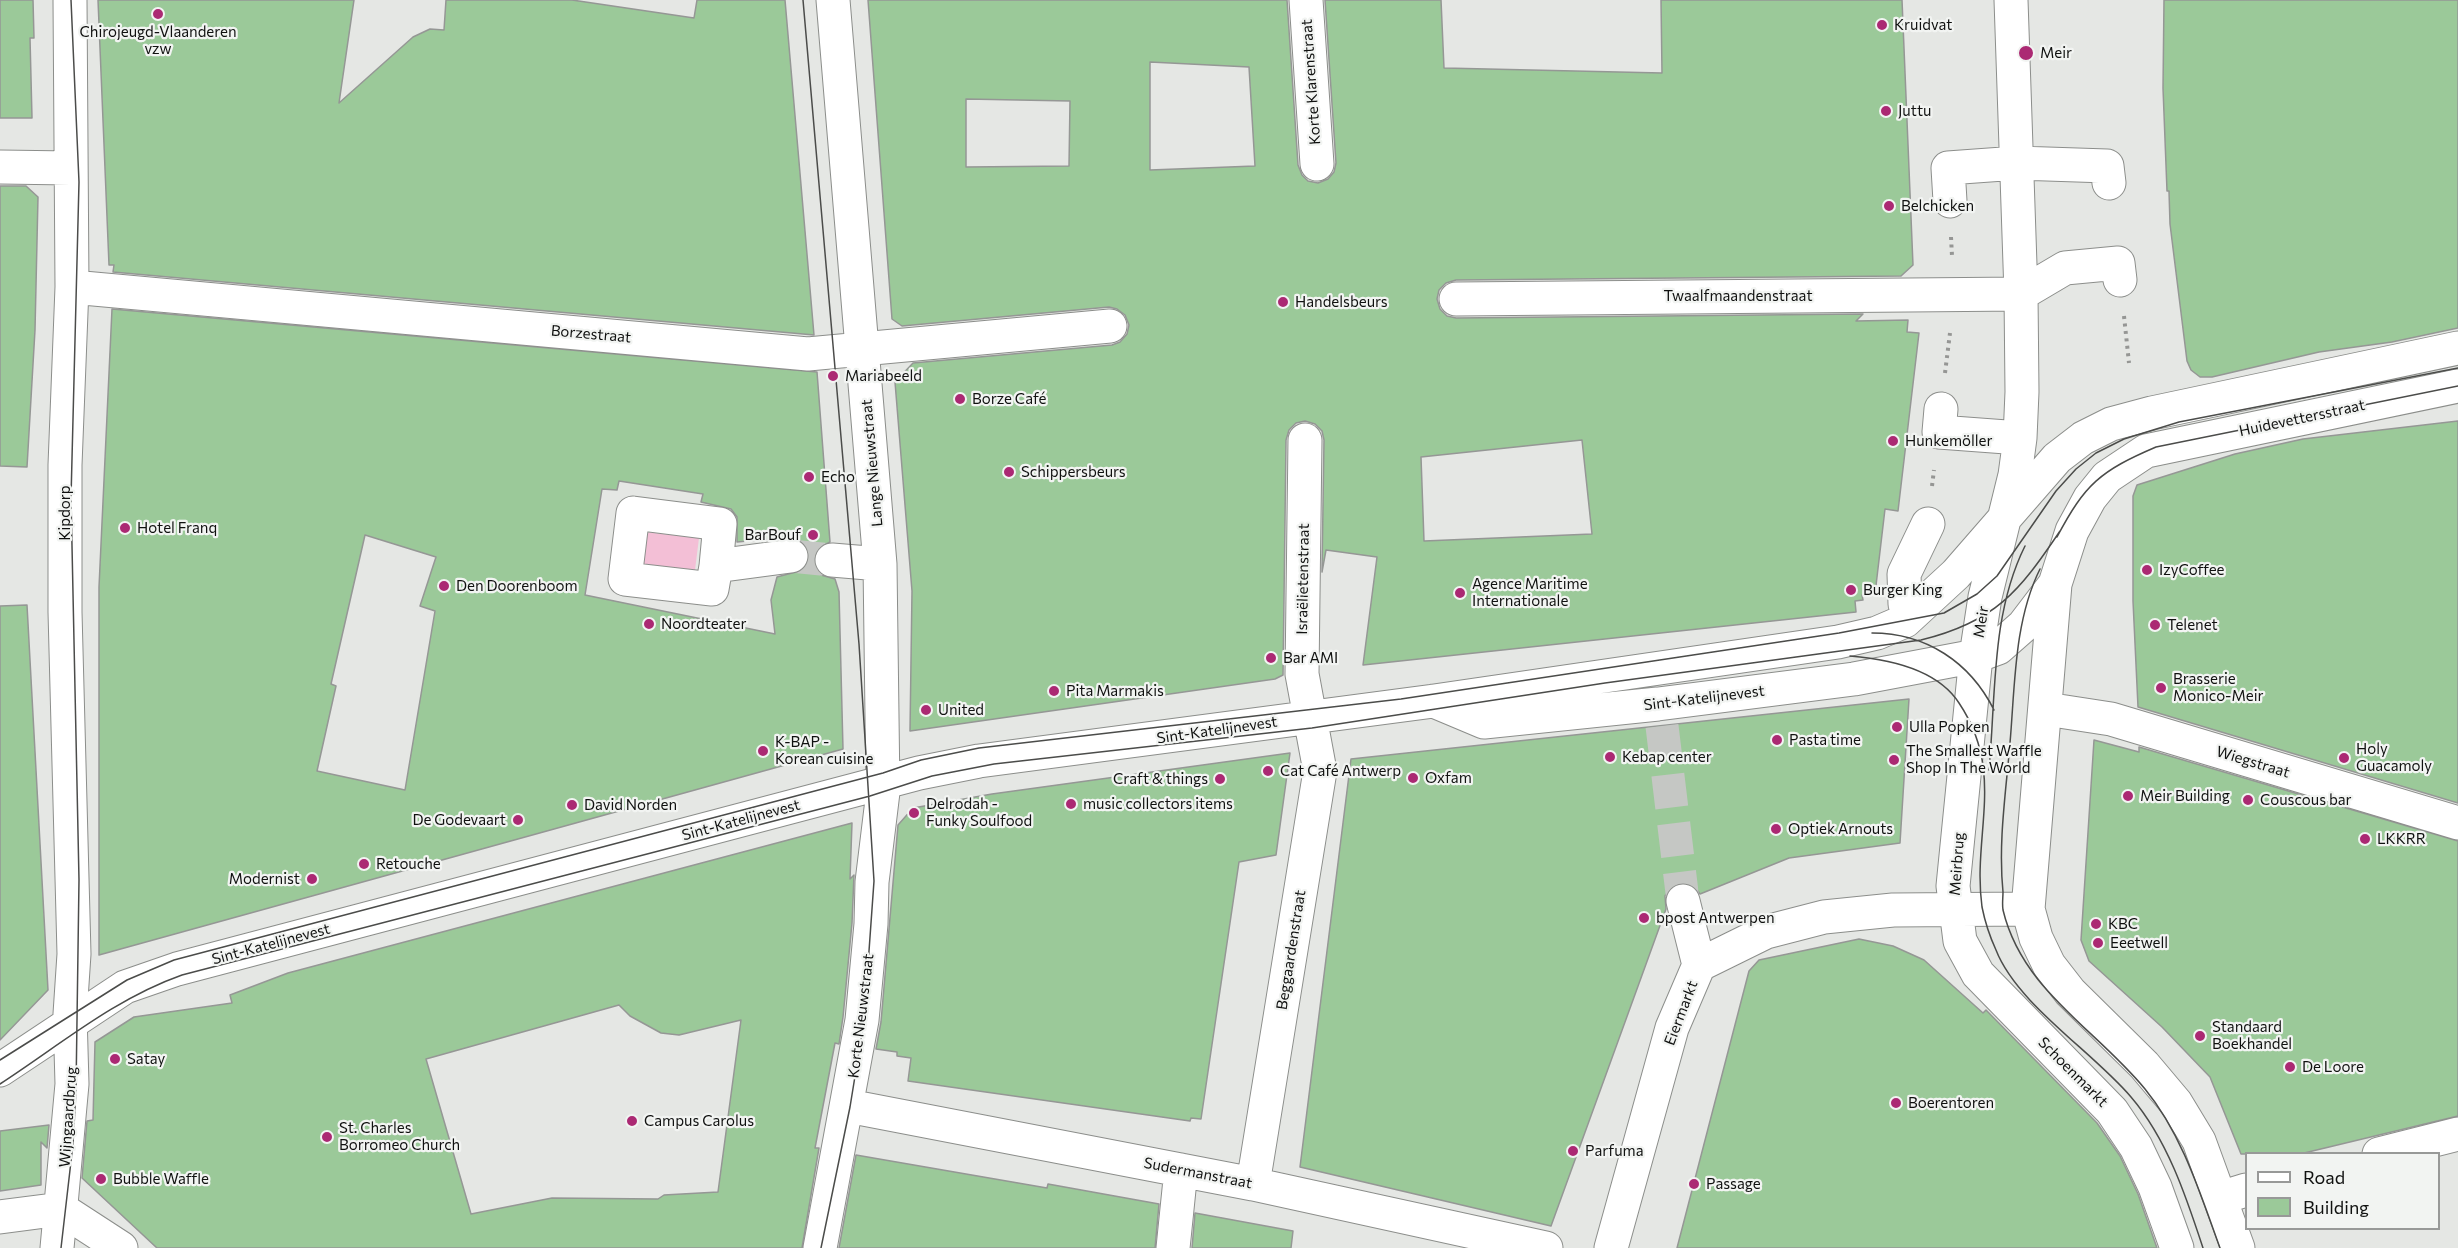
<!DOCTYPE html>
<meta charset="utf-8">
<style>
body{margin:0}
#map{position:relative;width:2458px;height:1248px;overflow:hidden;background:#e5e7e4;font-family:Commissioner,sans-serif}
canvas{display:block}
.legend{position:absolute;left:2245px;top:1152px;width:195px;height:78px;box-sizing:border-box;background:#f2f4f2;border:2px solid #989998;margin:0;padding:8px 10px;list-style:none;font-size:18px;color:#101110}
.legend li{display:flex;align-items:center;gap:12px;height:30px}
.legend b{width:30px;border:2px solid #989998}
</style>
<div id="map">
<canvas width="2458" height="1248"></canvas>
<ul class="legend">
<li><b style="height:8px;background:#fff"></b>Road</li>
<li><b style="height:16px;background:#9bc999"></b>Building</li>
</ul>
</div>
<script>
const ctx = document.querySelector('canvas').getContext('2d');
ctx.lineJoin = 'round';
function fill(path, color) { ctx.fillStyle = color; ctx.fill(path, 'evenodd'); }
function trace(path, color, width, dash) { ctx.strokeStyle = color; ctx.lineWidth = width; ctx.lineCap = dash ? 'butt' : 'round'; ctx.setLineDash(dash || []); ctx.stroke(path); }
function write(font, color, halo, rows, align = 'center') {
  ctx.font = font + ' Commissioner,sans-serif'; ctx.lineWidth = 4.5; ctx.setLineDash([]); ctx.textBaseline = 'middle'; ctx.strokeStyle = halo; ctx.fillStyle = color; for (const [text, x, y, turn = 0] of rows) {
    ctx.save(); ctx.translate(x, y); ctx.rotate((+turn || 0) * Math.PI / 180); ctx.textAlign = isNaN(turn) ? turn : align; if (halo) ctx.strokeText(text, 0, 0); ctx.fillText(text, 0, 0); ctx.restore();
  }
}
const green = new Path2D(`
 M645 532 699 538 695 570 641 564Z`);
const building = new Path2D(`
 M0 0H33L34 38H30L32 118H0Z
 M98 0H354L339 103 413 37 430 29 444 30 446 0H572L694 18 697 0H785L814 335 113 272 114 265H109Z
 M868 0H1287L1298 165 1302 175 1308 181 1318 183 1328 179 1334 172 1336 163 1325 0H1441L1444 68 1662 73 1661 0H1902L1913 265 1901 276 1456 280 1446 283 1439 290 1437 299 1440 309 1447 316 1456 318 1863 314 1856 321 1908 320 1907 332 1919 333 1898 511 1885 509 1875 594 1862 595 1863 600 1855 601 1856 612 1363 665 1377 557 1326 550 1322 572 1324 440 1322 431 1315 424 1305 421 1296 423 1289 430 1286 440 1283 675 1275 679 910 731 912 591 895 382 913 363 1112 345 1120 342 1127 334 1129 325 1125 315 1117 309 1109 307 902 326 892 319ZM1150 62 1249 67 1255 166 1150 170ZM966 99 1070 101 1069 166 966 167ZM1582 440 1592 534 1424 541 1421 457Z
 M2164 0H2458V328L2392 342 2319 352 2212 377H2200L2191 370 2187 361 2170 224 2169 191H2167L2163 88Z
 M0 186H26L38 197 35 330 27 467 0 466Z
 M112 309 817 372 830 542 817 549 813 559 815 567 821 575 835 579 839 592 843 749 99 955V587ZM619 481 703 494 701 502 731 509 737 517V542L789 537 798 539 805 544 810 554 808 563 803 570 777 577 771 600 775 634 585 595 602 489 617 490ZM365 535 436 557 420 606 435 611 405 790 317 771 336 686 331 684Z
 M2458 421V803L2138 707 2133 601V496L2137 485 2235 454 2303 439Z
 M27 605 48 990 0 1040V606Z
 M1909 699 1900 843 1789 858 1700 894 1696 888 1688 883H1678L1670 888 1665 896 1666 909 1551 1226 1300 1167 1351 759Z
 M2094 740 2139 752V747L2458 841V1116L2300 1154H2241L2210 1077 2162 1027 2089 961 2081 940Z
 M1290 753 1276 855 1239 862 1201 1119 1191 1118 1190 1121 908 1081 911 1058 897 1056V1052L876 1049 881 1022 898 825 913 808 992 794Z
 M852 823 850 879 854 875 852 923 843 1017 839 1044 835 1043 815 1148H819L802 1248H157L82 1178 87 1121 93 1120 95 1042 134 1017 232 1003 230 995 288 973ZM619 1005 630 1016 661 1033 679 1035 741 1020 718 1192 664 1195 658 1199 552 1198 471 1214 426 1059Z
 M1859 939 1893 946 1924 960 1983 1013 1986 1010 2097 1123 2120 1156 2138 1194 2157 1248H1677L1749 971 1759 960Z
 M49 1125 47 1148 41 1142V1185L0 1191V1131Z
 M856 1155 1047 1188 1048 1184 1159 1204 1155 1248H839Z
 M1195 1213 1293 1231 1291 1248H1192Z`);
const minorTunnel = new Path2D(`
 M791 556 832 560
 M1662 726 1683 901`);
const path = new Path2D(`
 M1951 237 1952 256
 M2124 316 2129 363
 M1945 373 1950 333
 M1932 486 1934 470`);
const minor = new Path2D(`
 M1306 0 1317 164
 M2011 0 2021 294 2022 392 2020 438 2015 475 1985 597 1976 656 1953 886 1960 941 1978 974 2112 1111 2136 1147 2155 1187 2177 1248
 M0 167 71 168
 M1950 201 1948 168 2017 163 2107 166 2109 183
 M72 287 808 354 1110 326
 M1456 299 2021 294 2065 268 2118 263 2120 280
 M1941 409 1939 432 2020 438
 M832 560 880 564
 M716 566 712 589 625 579 633 513 720 524 716 566 791 556
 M1905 604 1904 574 1928 524
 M1434 701 1484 722 1658 704 1854 679 1976 656 1998 648 2023 626 2055 584
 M2046 709 2111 719 2458 823
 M1683 901 1699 965
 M0 1070 125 987 177 969 919 773 979 761 1434 701 1838 642 1877 633 1905 621 1956 574 2057 458 2083 438 2111 424 2152 413 2458 348
 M848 1106 1253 1184 1546 1248
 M2379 1154 2458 1134
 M1253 1184 1320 771 1302 674 1305 440
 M2220 1198 2246 1190
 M61 1209 121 1248
 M0 1217 61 1209
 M57 1248 72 1084 70 1014 74 954 65 612V465L72 287 70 0
 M820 1248 862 1020 871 924 872 882 883 792 880 564 833 0
 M1173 1248 1181 1170
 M1611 1248 1672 1028 1699 965 1766 932 1824 917 1893 910 2028 909
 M2238 1248 2199 1141 2176 1103 2144 1065 2070 992 2049 965 2036 938 2028 909 2055 584 2072 531 2090 498 2107 477 2146 451 2458 386`);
const tram = new Path2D(`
 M803 0 859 644 874 881 864 1021 850 1107 821 1248
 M2057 537C2085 484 2100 471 2156 447L2458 386
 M2040 569C2014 621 2015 686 2010 743 2006 792 1998 842 2003 892 2003 898 2002 904 2003 910 2022 990 2096 1029 2145 1089 2182 1134 2200 1193 2220 1248
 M1872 633C1926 633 1970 662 1994 710
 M1850 656C1887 659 1937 669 1959 703 2006 773 1972 834 1982 907 1985 922 1990 937 1996 950 2017 1004 2093 1052 2131 1097 2167 1139 2186 1196 2203 1248
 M1989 770C1996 695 1991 614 2025 546
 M0 1060 127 980 174 960 883 773 921 760 979 748 1401 699 1839 633 1944 613 1977 594 1997 576 2056 491 2076 469 2096 453 2124 439 2179 422 2458 368
 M0 1084C60 1045 114 999 182 975L870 796 932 776 994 764 1312 728 1605 683 1921 640C1995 622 2019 592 2060 531
 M61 1248 73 1144 76 1090 79 880 71 498 79 182 71 0`);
const markers = [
 [158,14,6,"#ab2973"],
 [1882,25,6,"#ab2973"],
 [2026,53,8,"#ab2973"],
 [1886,111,6,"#ab2973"],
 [1889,206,6,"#ab2973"],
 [1283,302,6,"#ab2973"],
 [833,376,6,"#ab2973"],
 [960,399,6,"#ab2973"],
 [1893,441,6,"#ab2973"],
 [1009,472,6,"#ab2973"],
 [809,477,6,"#ab2973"],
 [125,528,6,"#ab2973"],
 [813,535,6,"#ab2973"],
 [2147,570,6,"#ab2973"],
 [444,586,6,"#ab2973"],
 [1851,590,6,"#ab2973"],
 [1460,593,6,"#ab2973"],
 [649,624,6,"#ab2973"],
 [2155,625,6,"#ab2973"],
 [1271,658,6,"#ab2973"],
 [2161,688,6,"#ab2973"],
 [1054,691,6,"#ab2973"],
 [926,710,6,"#ab2973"],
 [1897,727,6,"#ab2973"],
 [1777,740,6,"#ab2973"],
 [763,751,6,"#ab2973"],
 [1610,757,6,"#ab2973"],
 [2344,758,6,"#ab2973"],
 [1894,760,6,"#ab2973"],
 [1268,771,6,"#ab2973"],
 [1413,778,6,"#ab2973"],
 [1220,779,6,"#ab2973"],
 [2128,796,6,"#ab2973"],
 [2248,800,6,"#ab2973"],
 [1071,804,6,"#ab2973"],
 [572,805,6,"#ab2973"],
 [914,813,6,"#ab2973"],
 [518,820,6,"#ab2973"],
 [1776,829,6,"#ab2973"],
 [2365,839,6,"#ab2973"],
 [364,864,6,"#ab2973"],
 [312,879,6,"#ab2973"],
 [1644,918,6,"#ab2973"],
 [2096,924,6,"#ab2973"],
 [2098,943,6,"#ab2973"],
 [2200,1036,6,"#ab2973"],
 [115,1059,6,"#ab2973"],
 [2290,1067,6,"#ab2973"],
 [1896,1103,6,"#ab2973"],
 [632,1121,6,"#ab2973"],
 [327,1137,6,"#ab2973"],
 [1573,1151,6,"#ab2973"],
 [101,1179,6,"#ab2973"],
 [1694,1184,6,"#ab2973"]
];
const poiNames = [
 ["Kruidvat",1894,25],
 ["Chirojeugd-Vlaanderen",158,32,"center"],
 ["vzw",158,49,"center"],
 ["Meir",2040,53],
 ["Juttu",1898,111],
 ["Belchicken",1901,206],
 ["Handelsbeurs",1295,302],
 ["Mariabeeld",845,376],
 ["Borze Café",972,399],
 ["Hunkemöller",1905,441],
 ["Schippersbeurs",1021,472],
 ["Echo",821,477],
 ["Hotel Franq",137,528],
 ["BarBouf",801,535,"right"],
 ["IzyCoffee",2159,570],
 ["Agence Maritime",1472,584],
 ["Internationale",1472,601],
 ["Den Doorenboom",456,586],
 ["Burger King",1863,590],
 ["Noordteater",661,624],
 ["Telenet",2167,625],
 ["Bar AMI",1283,658],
 ["Brasserie",2173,679],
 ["Monico-Meir",2173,696],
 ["Pita Marmakis",1066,691],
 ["United",938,710],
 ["Ulla Popken",1909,727],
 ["Pasta time",1789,740],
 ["K-BAP -",775,742],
 ["Korean cuisine",775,759],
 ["Holy",2356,749],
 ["Guacamoly",2356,766],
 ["The Smallest Waffle",1906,751],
 ["Shop In The World",1906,768],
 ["Kebap center",1622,757],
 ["Cat Café Antwerp",1280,771],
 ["Oxfam",1425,778],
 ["Craft & things",1208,779,"right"],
 ["Meir Building",2140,796],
 ["Couscous bar",2260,800],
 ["Delrodah -",926,804],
 ["Funky Soulfood",926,821],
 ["music collectors items",1083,804],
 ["David Norden",584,805],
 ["De Godevaart",506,820,"right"],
 ["Optiek Arnouts",1788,829],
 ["LKKRR",2377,839],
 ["Retouche",376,864],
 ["Modernist",300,879,"right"],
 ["bpost Antwerpen",1656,918],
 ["KBC",2108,924],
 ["Eeetwell",2110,943],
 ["Standaard",2212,1027],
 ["Boekhandel",2212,1044],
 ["Satay",127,1059],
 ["De Loore",2302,1067],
 ["Boerentoren",1908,1103],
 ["Campus Carolus",644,1121],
 ["St. Charles",339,1128],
 ["Borromeo Church",339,1145],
 ["Parfuma",1585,1151],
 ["Bubble Waffle",113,1179],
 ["Passage",1706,1184]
];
const streetNames = [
 ["Korte Klarenstraat",1311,82,-94],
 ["Twaalfmaandenstraat",1738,296],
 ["Borzestraat",591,334,5],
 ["Huidevettersstraat",2302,418,-12],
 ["Lange Nieuwstraat",872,463,-95],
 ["Kipdorp",65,513,-90],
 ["Israëlietenstraat",1303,579,-89],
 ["Meir",1981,622,-81],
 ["Sint-Katelijnevest",1704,698,-7],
 ["Sint-Katelijnevest",1217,730,-8],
 ["Wiegstraat",2253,762,17],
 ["Sint-Katelijnevest",741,820,-15],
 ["Meirbrug",1957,864,-86],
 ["Sint-Katelijnevest",271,944,-15],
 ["Beggaardenstraat",1291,950,-81],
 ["Eiermarkt",1681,1013,-69],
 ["Korte Nieuwstraat",861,1016,-83],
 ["Schoenmarkt",2073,1072,45],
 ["Wijngaardbrug",68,1117,-86],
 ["Sudermanstraat",1198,1173,11]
];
fill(green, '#f3bfd6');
fill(building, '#9bc999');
trace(building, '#959795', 1.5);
trace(minorTunnel, '#c5c7c4', 33, [33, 16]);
trace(minor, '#8c8e8b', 35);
trace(path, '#959694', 4, [3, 4.5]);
trace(minor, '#fff', 33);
trace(tram, '#4b4c4a', 1.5);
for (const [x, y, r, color] of markers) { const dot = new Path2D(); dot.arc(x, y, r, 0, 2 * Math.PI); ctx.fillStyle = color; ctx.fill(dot); trace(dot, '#f2f4f2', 2); }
write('15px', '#101110', '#f2f4f2', poiNames, 'left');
write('15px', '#101110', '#f2f4f2', streetNames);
</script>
